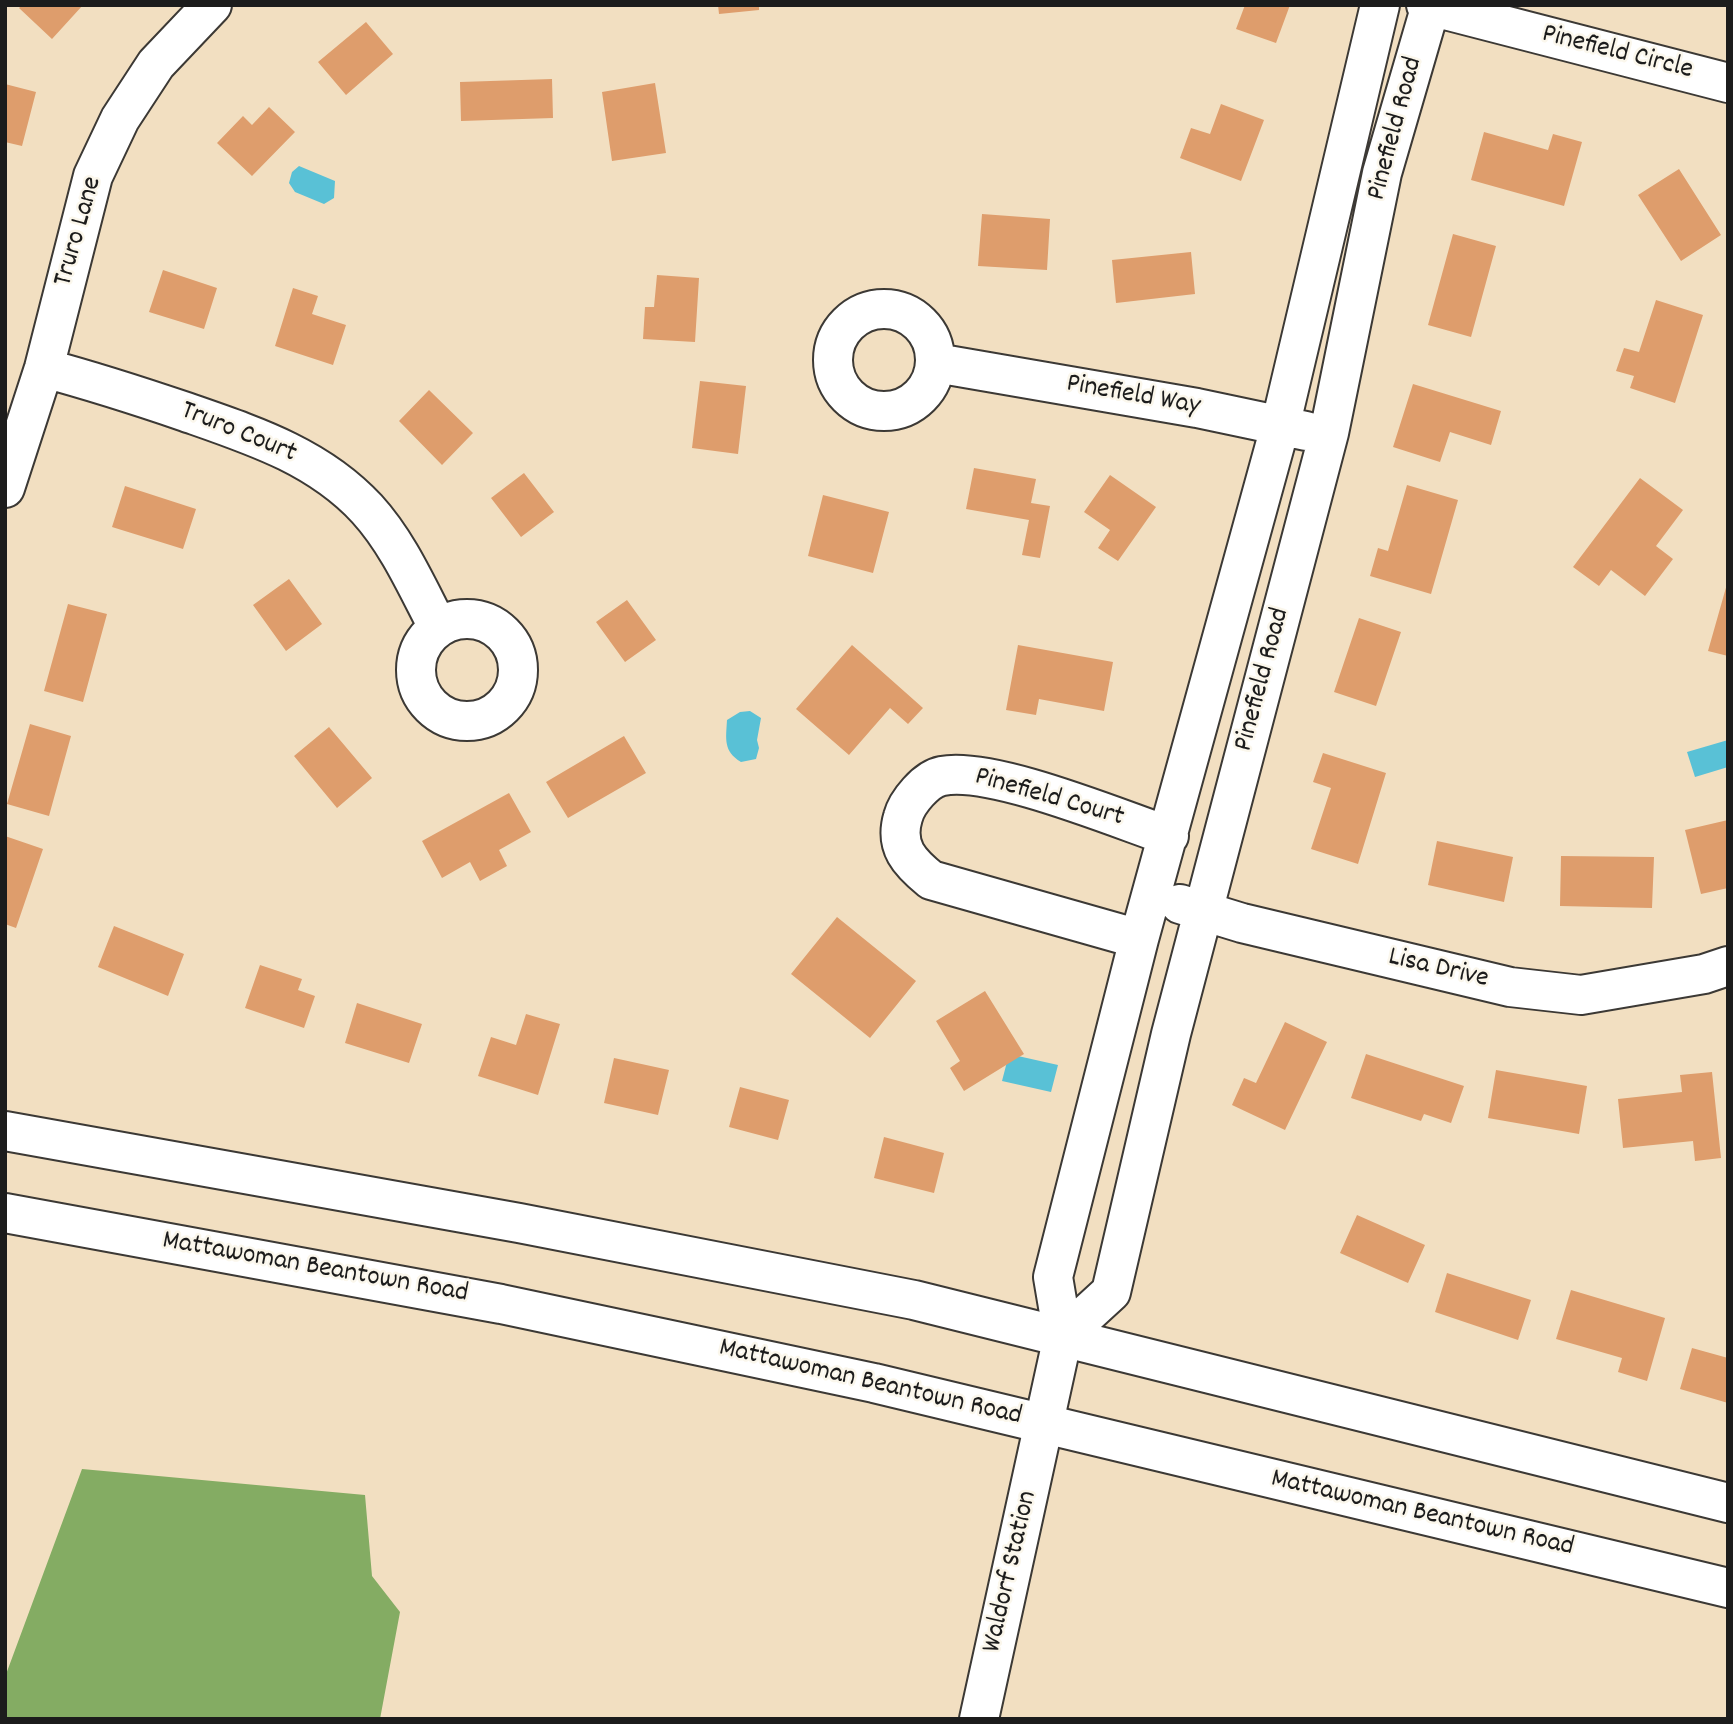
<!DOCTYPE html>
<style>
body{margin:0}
#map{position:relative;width:1733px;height:1724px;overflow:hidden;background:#f2dfc1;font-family:Dekko,sans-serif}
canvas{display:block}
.frame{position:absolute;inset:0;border:7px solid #1c1c1c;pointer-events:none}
</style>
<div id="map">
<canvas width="1733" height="1724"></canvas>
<div class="frame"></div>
</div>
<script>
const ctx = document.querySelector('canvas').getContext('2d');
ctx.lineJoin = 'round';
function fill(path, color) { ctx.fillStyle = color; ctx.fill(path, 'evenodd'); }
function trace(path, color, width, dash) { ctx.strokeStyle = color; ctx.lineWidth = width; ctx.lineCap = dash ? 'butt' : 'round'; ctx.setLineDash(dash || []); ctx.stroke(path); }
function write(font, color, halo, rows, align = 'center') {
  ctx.font = font + ' Dekko,sans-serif'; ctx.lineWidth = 5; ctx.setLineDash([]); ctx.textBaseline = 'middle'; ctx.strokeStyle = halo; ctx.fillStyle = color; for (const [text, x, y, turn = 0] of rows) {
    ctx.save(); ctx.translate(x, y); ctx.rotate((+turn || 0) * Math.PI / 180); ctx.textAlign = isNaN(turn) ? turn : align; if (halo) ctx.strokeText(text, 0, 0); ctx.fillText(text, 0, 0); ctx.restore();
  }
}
const forest = new Path2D(`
 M82 1469 365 1495 372 1576 400 1612 380 1719H5V1677Z`);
const water = new Path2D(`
 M299 166 335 181 334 198 324 204 295 192 289 183 292 172Z
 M750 711 761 718 757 740 759 748 756 759 741 762C723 751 726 739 727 720L740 712Z
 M1728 740V767L1695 777 1687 752Z
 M1009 1054 1058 1065 1051 1092 1002 1081Z`);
const building = new Path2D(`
 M22 5H83L52 39 19 8Z
 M718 5H759V10L719 14Z
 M1245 5H1290L1276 43 1236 29Z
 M366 22 393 54 346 95 318 62Z
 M552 79 553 118 461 121 460 82Z
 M655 83 666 153 612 161 602 92Z
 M5 84 36 92 22 146 5 142Z
 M1221 104 1264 120 1241 181 1180 158 1191 128 1210 134Z
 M269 107 295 132 252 176 217 143 243 116 252 125Z
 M1484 132 1548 150 1553 134 1582 142 1564 206 1471 180Z
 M1679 169 1721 235 1681 261 1638 195Z
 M982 214 1050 219 1047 270 978 266Z
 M1453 234 1496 246 1471 337 1428 325Z
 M1191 252 1195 294 1116 303 1112 260Z
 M163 270 217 288 204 329 149 312Z
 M657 275 699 278 695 342 643 339 645 307H654Z
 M293 288 318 296 312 314 346 325 333 365 275 346Z
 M1656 300 1703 315 1675 403 1630 388 1634 376 1616 371 1624 348 1639 352Z
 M700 381 746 386 738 454 692 448Z
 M1413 384 1501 411 1491 445 1450 432 1440 462 1393 447Z
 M429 390 473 433 442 465 399 421Z
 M974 468 1036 479 1031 503 1050 506 1040 558 1022 555 1029 520 966 509Z
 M524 473 554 512 521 537 491 498Z
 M1110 475 1156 507 1118 561 1098 548 1110 530 1084 512Z
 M1640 478 1683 510 1656 546 1673 559 1645 596 1611 570 1599 586 1573 567Z
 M1407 485 1458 500 1431 594 1370 576 1378 548 1388 551Z
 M125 486 196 509 183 549 112 527Z
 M823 495 889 512 873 573 808 556Z
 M289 579 322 624 286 651 253 605Z
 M1727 584H1728V656L1708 651Z
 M627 600 656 640 625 662 596 622Z
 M68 604 107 614 83 702 44 691Z
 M1359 618 1401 632 1376 706 1334 692Z
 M852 645 923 708 908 724 890 708 849 755 796 709Z
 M1018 645 1113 662 1104 711 1039 699 1036 715 1006 710Z
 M30 724 71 736 49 816 7 804Z
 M329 727 372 778 337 808 294 756Z
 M624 736 646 773 568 818 546 782Z
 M1323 753 1386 773 1358 864 1311 849 1331 788 1313 782Z
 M509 793 531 832 499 850 507 866 480 881 470 862 442 878 422 841Z
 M1728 820V888L1701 894 1685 830Z
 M5 836 43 849 16 928 5 924Z
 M1437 841 1513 857 1504 902 1428 885Z
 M1561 856 1654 857 1652 908 1560 906Z
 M837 917 916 981 870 1038 791 974Z
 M114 926 184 954 168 996 98 967Z
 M260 965 302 979 298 990 315 996 304 1028 245 1008Z
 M985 991 1024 1054 964 1091 950 1068 960 1061 936 1021Z
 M357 1003 422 1024 409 1063 345 1043Z
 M526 1014 560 1024 538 1095 478 1076 491 1037 516 1045Z
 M1285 1022 1327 1042 1285 1130 1232 1105 1244 1078 1256 1083Z
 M1366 1054 1464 1086 1451 1123 1424 1114 1421 1121 1351 1098Z
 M614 1058 669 1070 658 1115 604 1103Z
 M1496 1070 1587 1086 1579 1134 1488 1118Z
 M1712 1072 1721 1158 1695 1161 1693 1141 1623 1148 1618 1099 1682 1092 1680 1075Z
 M740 1087 789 1100 778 1140 729 1127Z
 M884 1137 944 1153 934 1193 874 1178Z
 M1357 1215 1425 1245 1408 1283 1340 1253Z
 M1447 1273 1531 1300 1518 1340 1435 1312Z
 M1571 1290 1665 1318 1647 1381 1618 1372 1622 1358 1556 1339Z
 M1692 1348 1728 1358V1403L1680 1389Z`);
const street = new Path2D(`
 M1426 5 1728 83
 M833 360a51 51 0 1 1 102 0a51 51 0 1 1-102 0Z
 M936 363 1197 408 1306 431
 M44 368C92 381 139 396 186 412 252 435 318 456 367 509 398 543 417 587 438 627
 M5 488 44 368 93 176 120 119 156 64 212 5
 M416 670a51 51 0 1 1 102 0a51 51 0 1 1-102 0Z
 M1180 904 1242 923 1510 987 1581 995 1704 974 1728 966
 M1139 939 931 880C910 863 894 847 903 817 907 802 926 779 942 776 991 766 1116 818 1169 836
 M1063 1336 1111 1292 1171 1034 1329 433 1382 173 1431 5
 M979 1719 1063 1336 1053 1277 1139 939 1280 427 1380 5`);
const highway = new Path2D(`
 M5 1131 519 1223 914 1300 1728 1503
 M5 1213 501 1304 874 1383 1728 1588`);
const streetNames = [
 ["Pinefield Circle",1617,54,14],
 ["Pinefield Road",1397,129,-75],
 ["Truro Lane",80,232,-74],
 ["Pinefield Way",1133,397,10],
 ["Truro Court",238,434,22],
 ["Pinefield Road",1264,680,-75],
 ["Pinefield Court",1049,799,16],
 ["Lisa Drive",1438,970,13],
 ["Mattawoman Beantown Road",315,1269,10],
 ["Mattawoman Beantown Road",870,1384,13],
 ["Mattawoman Beantown Road",1422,1515,13],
 ["Waldorf Station",1012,1572,-77]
];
fill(forest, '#84ac63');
fill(water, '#59c1d6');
fill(building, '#de9d6c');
trace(street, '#3c3935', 42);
trace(highway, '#3c3935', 42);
trace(street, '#fff', 38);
trace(highway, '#fff', 38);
write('28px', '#1c1c1c', '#fbf7ec', streetNames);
</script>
